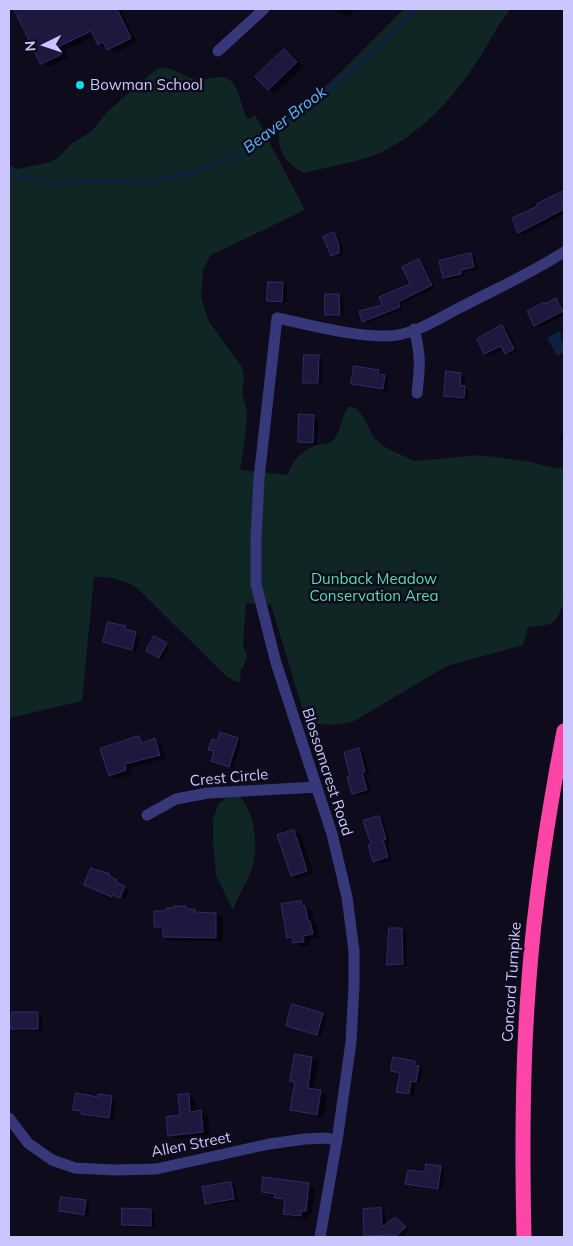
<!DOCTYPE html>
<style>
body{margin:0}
#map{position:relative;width:573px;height:1246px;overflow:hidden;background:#0d0b1c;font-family:Mulish,sans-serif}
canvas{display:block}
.frame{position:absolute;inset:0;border:10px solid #cbc7fe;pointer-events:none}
.north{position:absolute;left:20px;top:20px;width:50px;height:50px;-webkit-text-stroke:4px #0d0b1c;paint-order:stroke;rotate:266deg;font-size:14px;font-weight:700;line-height:20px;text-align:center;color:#cbc7fe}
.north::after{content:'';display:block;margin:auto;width:18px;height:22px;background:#cbc7fe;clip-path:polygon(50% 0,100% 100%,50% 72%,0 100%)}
</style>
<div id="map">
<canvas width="573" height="1246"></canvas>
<div class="frame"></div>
<div class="north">N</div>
</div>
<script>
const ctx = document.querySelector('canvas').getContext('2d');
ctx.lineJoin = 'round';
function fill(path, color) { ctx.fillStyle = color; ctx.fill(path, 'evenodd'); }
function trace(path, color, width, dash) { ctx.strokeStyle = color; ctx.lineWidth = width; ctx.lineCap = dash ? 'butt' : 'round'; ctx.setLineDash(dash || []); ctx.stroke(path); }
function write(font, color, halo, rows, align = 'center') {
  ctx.font = font + ' Mulish,sans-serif'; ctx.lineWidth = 5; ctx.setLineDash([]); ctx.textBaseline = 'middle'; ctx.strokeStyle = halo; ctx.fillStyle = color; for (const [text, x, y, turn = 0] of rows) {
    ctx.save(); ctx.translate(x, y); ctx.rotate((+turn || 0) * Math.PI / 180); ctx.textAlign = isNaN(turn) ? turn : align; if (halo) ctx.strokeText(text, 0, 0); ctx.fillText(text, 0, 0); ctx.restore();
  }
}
const green = new Path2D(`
 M404 9H511C497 25 491 40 480 57 456 95 423 132 382 152 359 162 329 167 304 173 284 162 277 150 279 127L340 73Z
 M161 68C174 67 182 76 194 79 202 81 208 78 217 77 238 74 240 102 246 117L248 119 255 115 305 210 211 255 203 270 201 297 209 322 242 367 244 377 242 393 247 412 245 440 240 470 288 475C292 460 302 450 317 445 322 444 328 445 332 441 342 432 340 417 349 406L356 408 364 418 374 438 388 449 415 461 479 455 525 461 555 468 564 467V601C556 626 552 625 528 627L523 645 447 666 354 721C337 726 323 726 306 721L271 605 246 603 243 646 247 656 243 668H241L240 682 234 681 226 676 137 588C123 580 110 576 94 577L82 701 9 718V165L17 169 51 162 59 157 71 144 93 130 107 112 154 71Z
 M228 797H240C255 812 259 848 252 868 247 882 238 896 233 910L216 875 213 843V819L219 803Z`);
const water = new Path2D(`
 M559 331 562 336 560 338 564 347V352L557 356 547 338Z`);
const shadow = new Path2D(`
 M15 9H121L137 42 115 53 107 47 105 48 99 44 94 36 65 51 68 58 49 67 42 63Z
 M335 9H356L347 18Z
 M284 50 291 54 303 67 275 93 268 89Z
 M564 192V214L524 235 519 232 539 207 538 205Z
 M334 234 338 236 343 248V255L336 258 332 255Z
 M470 254 475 257 478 269 465 272V276L448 280 444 278Z
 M419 260 423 263 435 288 401 304 403 309 367 323 363 321 412 284Z
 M282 283 287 286 286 303H273L268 300Z
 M326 295H339L343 297 344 316 331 317 326 314Z
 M556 300 561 302 564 309V315L540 327 535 325 546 305Z
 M502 327 507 329 518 351 510 355 506 353 504 348 490 356 485 353Z
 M305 356 319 357 323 359 322 385 309 384 304 382Z
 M378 371 383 374 382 375 389 378 387 391 357 386 353 383Z
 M460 374 465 377 464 387 469 390 468 400 449 397 445 395Z
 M300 416H314L318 419 317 445 303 444 299 441Z
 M564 430V442L560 439Z
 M109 623 126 628 130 630V632L140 636 136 651 104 642Z
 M154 638 170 647 163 660 147 651Z
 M139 737 146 743 155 740 161 744 166 758 131 768 133 774 117 779 110 775Z
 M238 739 242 741 233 769 212 761 215 752 210 749 218 742Z
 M359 750 363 752 369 774 366 775 371 792 357 796 353 793 352 777Z
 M379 817 383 820 390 842 387 843 392 860 379 864 374 861 372 845Z
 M294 831 301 835 314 874 298 879 292 875Z
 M109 875 114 878 113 879 120 883V885L129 890 125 900 117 896 116 898 90 887Z
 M301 902 312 911 314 924 317 926 319 938 309 940 310 945 301 947 288 937ZM304 905 307 908 310 927H307Z
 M186 907 199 914H216L223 918V941H171L164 937V930L155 926 167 912Z
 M401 929 406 931 407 966H393L389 964Z
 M13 1013H38L42 1016V1031H17L13 1028Z
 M323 1014 327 1017 321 1036 288 1025Z
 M296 1056 312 1058 319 1062 314 1090 327 1095 323 1118 299 1113 292 1109 296 1083 292 1081Z
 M415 1062 423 1070 420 1083H416L413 1096 402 1094 398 1091 401 1074 392 1071Z
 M99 1095 112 1097 116 1100 114 1120 87 1116 83 1112 75 1109 99 1098Z
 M188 1095 195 1099 197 1112H201L208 1116 210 1136 176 1139 169 1135 182 1117Z
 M440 1168 445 1170 442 1190 411 1186 407 1183Z
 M231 1184 235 1186 238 1201 211 1205 206 1203Z
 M309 1184 315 1188 312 1214H308L307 1219 291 1217 284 1213 286 1202 263 1191Z
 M86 1201 90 1204 88 1216 64 1213 60 1210Z
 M151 1210 155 1213V1227H127L123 1224Z
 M381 1210 385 1212 386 1226 396 1218 409 1230 402 1237H369L365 1235Z`);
const stream = new Path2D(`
 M9 174 54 183 120 181 143 183 192 173 238 155 272 134 382 45 416 9`);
const building = new Path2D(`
 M14 9H117L131 38 107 50 103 42 98 45 91 31 58 47 62 54 41 64Z
 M284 49 297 62 268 90 255 77Z
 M564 191V209L518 233 512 218 538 206 537 204Z
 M334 232 339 245V253L331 256 323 237Z
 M471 253 474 267 461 270V274L443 278 439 261Z
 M419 259 432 285 398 302 400 307 362 322 359 311 382 305 379 297 410 284 402 267Z
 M268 282H283L282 302 267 301Z
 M325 294H339L340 315H325Z
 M556 298 563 311 534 326 527 311 544 302 545 304Z
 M502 325 514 349 505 354 501 346 484 354 477 339Z
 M304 355H319L318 383H303Z
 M354 366 379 370 378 374 385 375 383 389 351 384Z
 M446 371 461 373 460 385 465 386 464 398 444 396Z
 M299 414 314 415 313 443 298 442Z
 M108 622 126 626 125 629 136 632 132 650 103 642Z
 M154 636 167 643 159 658 146 651Z
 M220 732 238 738 229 767 211 761 214 751 208 750 212 739 217 741Z
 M139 736 142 743 155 738 160 755 125 764 126 770 109 776 100 749Z
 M359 748 365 772H362L367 790 352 794 347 777 350 776 344 753Z
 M379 816 386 839 383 840 388 857 373 862 368 845 371 844 363 821Z
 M294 830 307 871 291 876 277 835Z
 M91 868 110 874 109 876 117 880 116 882 125 886 120 898 112 895V897L84 885Z
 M301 901 302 906H305L308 921H310L313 934 303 936 304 942 293 943 292 937 287 938 281 904Z
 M174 906H186V909H195V912L216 913V938L163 937V927H154V911H165L166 908H174Z
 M389 928H402L403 964 387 965Z
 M292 1004 323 1013 317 1035 286 1026Z
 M12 1012H38V1029H11Z
 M295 1054 312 1057 308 1088 321 1090 317 1115 290 1110 295 1082 290 1081Z
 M393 1057 415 1061V1065L419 1066 416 1082 411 1081 409 1094 396 1092 400 1073 391 1071Z
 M76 1093 98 1097V1094L112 1096 109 1118 81 1114 82 1111 73 1110Z
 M189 1094 190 1112 201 1110 203 1132 168 1136 166 1117 180 1115 178 1095Z
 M426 1164 441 1166 438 1189 405 1184 408 1170 425 1172Z
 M263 1177 309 1183 306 1211H301V1216L283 1214 285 1199 274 1198 275 1194 262 1192Z
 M231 1182 234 1199 205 1204 202 1187Z
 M61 1197 86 1200 84 1215 59 1211Z
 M122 1208 151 1209V1226L122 1225Z
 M381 1208 382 1227 395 1217 406 1227 395 1237 393 1235 364 1236 363 1209Z`);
const street = new Path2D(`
 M218 51 264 9
 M414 329C421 354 420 368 417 393
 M147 815 176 799 208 793 317 787
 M9 1118 28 1143 52 1160 75 1168 114 1170 156 1169 269 1144 305 1139 327 1138 337 1141
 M320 1237 338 1134 351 1042 354 986V951L347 897 332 834 276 663 256 584V539L259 478 277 318C312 325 350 336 386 336 415 336 442 316 467 304 500 287 533 272 564 252`);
const highway = new Path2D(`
 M524 1237C522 1151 522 1065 529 979 535 896 548 814 564 731`);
const markers = [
 [80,85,5,"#04e2ed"]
];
const poiNames = [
 ["Bowman School",90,85]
];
const parkNames = [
 ["Dunback Meadow",374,579],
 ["Conservation Area",374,596]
];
const streetNames = [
 ["Blossomcrest Road",327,772,72],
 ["Crest Circle",229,778,-5],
 ["Concord Turnpike",512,982,-86],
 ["Allen Street",191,1145,-11]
];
const waterNames = [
 ["Beaver Brook",285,120,-37]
];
fill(green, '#0f2624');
fill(water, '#0c223f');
fill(shadow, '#0007');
trace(stream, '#0c223f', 4);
fill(building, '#1d183d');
trace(building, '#332a68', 1);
trace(street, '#37387a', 11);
trace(highway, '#fc45a6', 15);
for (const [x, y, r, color] of markers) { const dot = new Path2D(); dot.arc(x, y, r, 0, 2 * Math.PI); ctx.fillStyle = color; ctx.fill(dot); trace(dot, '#0d0b1c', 2); }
write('15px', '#cbc7fe', '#0d0b1c', poiNames, 'left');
write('15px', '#56dbb3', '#0d0b1c', parkNames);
write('15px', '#cbc7fe', '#0d0b1c', streetNames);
write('italic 16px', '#57b9fc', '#0d0b1c', waterNames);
</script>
